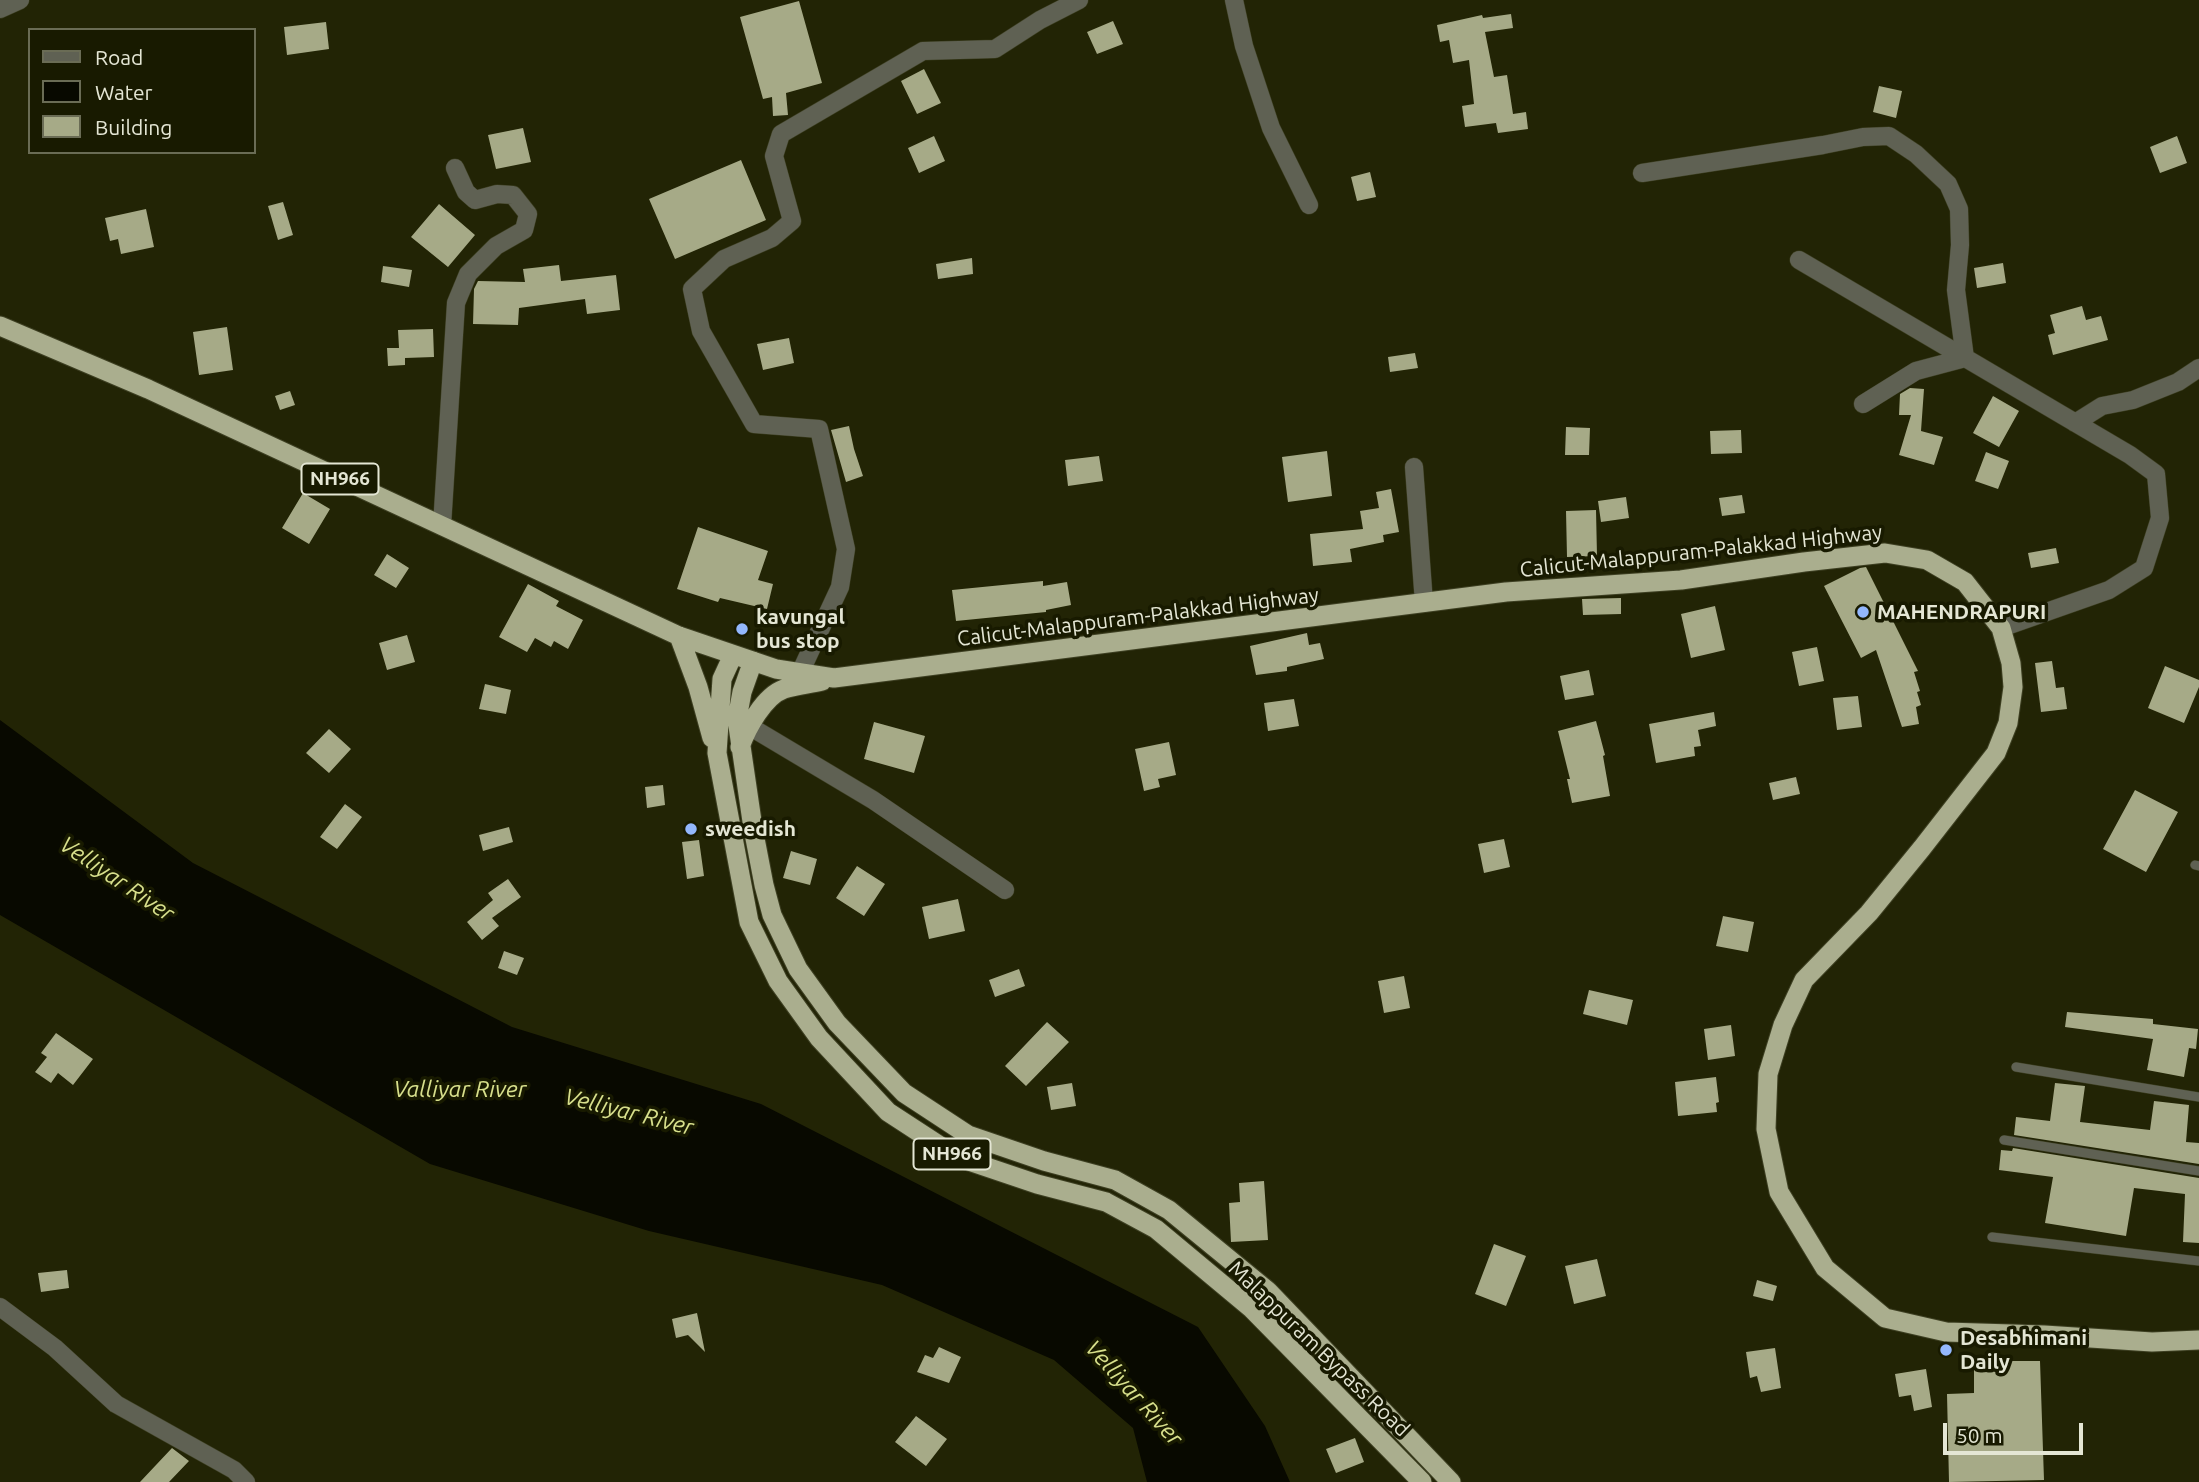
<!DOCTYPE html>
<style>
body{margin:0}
#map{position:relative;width:2199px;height:1482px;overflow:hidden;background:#222405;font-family:Ubuntu,sans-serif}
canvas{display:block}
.legend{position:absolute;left:28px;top:28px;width:228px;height:126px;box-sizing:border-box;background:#181a00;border:2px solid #6a6c55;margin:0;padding:9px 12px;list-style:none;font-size:21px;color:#e4e6d4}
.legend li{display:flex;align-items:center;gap:14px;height:35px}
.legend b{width:35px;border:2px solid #6a6c55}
.scale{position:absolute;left:1943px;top:1423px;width:140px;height:32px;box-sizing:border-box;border:4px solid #e4e6d4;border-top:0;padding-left:9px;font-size:21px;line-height:24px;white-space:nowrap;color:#e4e6d4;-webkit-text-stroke:5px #181a00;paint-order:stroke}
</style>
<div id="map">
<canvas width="2199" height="1482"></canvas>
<ul class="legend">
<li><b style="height:9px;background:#5f6153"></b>Road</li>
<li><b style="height:19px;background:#080900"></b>Water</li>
<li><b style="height:19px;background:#a6aa87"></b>Building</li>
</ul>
<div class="scale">50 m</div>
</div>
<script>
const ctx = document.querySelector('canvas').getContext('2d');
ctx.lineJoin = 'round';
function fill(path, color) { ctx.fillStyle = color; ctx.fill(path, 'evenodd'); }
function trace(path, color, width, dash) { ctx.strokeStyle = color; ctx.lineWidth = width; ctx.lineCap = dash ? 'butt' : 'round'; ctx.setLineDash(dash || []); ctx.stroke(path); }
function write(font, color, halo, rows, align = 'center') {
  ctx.font = font + ' Ubuntu,sans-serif'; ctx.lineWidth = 7; ctx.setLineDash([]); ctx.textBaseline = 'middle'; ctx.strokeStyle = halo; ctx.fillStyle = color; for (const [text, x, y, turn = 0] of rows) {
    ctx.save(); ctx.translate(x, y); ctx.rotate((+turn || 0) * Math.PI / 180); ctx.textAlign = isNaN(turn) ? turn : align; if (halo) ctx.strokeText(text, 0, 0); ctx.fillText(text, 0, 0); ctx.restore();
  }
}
const water = new Path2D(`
 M0 720 193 863 512 1027 761 1104 1198 1327 1265 1426 1290 1482H1147L1133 1428 1054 1360 882 1285 649 1231 430 1164 0 915Z`);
const building = new Path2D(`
 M799 1 822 83 786 93 788 115 773 116 772 97 763 99 740 17Z
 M1511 14 1513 28 1485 32 1494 77 1507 75 1513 114 1526 112 1528 129 1498 133 1496 123 1465 127 1462 106 1474 104 1469 60 1453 63 1449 40 1440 42 1437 25 1482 15 1483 18Z
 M1113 21 1123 44 1097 54 1087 32Z
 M326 22 329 49 287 55 284 27Z
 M924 69 941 103 917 114 901 81Z
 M1879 86 1902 91 1896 118 1873 112Z
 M523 128 531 162 496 169 488 135Z
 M934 136 945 161 919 173 908 148Z
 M2177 136 2187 163 2160 173 2150 147Z
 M741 160 766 220 675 259 649 199Z
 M1370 172 1376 197 1357 201 1351 177Z
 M283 202 293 235 278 240 268 206Z
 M439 204 475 235 448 267 411 237Z
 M146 209 154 247 121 254 118 239 110 241 105 218Z
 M972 258 973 274 938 279 936 264Z
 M2003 263 2006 283 1977 288 1974 268Z
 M559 265 561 281 616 275 620 310 587 314 585 299 519 308 518 325 473 324 474 289 478 281 525 282 523 269Z
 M383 266 412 270 409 287 381 282Z
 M2082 306 2086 320 2101 316 2108 340 2053 355 2048 335 2055 333 2050 315Z
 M227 327 233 370 199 375 193 332Z
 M433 329 434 357 405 358V365L388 366 387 348H399L398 330Z
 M789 338 794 363 763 370 757 344Z
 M1415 353 1418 368 1390 372 1388 357Z
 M1910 388 1924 389 1921 431 1943 437 1934 465 1899 455 1911 415H1899L1900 394Z
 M290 391 295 405 280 410 275 396Z
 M1993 396 2019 411 1999 447 1973 433Z
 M849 426 854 449 863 476 846 482 831 430Z
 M1566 427 1590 428 1589 455H1565Z
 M1741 430 1742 453 1711 454 1710 431Z
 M1327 451 1332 496 1288 502 1282 457Z
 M1986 452 2009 461 1998 489 1975 481Z
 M1099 456 1103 481 1068 486 1065 460Z
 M1391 489 1399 532 1383 535 1384 542 1350 549 1352 562 1313 566 1310 534 1363 529 1360 511 1379 508 1376 492Z
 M303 493 330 509 309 544 282 528Z
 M1742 495 1745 513 1722 516 1719 498Z
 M1626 497 1629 518 1601 522 1598 501Z
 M1596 510 1597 556 1567 557 1566 511Z
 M698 527 768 551 758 580 773 584 767 609 720 598 718 602 677 589Z
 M2056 548 2059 563 2031 568 2028 553Z
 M387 554 409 568 396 588 374 575Z
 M1866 567 1918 671 1914 672 1920 691 1917 692 1921 705 1916 707 1919 724 1902 727 1876 650 1861 658 1824 586 1860 568Z
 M1043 581V586L1067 582 1071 605 1046 610V612L956 621 952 590Z
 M528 584 559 601 556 606 583 620 568 649 554 641 551 647 535 638 527 652 499 637Z
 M1621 598V614L1583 615 1582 599Z
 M1715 606 1725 650 1691 658 1681 614Z
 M1307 633 1309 645 1320 643 1324 659 1287 667V671L1256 675 1250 646Z
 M407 635 415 662 387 670 379 643Z
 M1817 647 1824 681 1799 686 1792 652Z
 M2052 661 2056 688 2064 687 2067 709 2041 712 2035 663Z
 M2165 666 2199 680V687L2184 723 2148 708Z
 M1589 670 1594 695 1565 700 1560 676Z
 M485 684 511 690 506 714 479 709Z
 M1858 696 1862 727 1837 730 1833 698Z
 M1294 699 1299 726 1268 731 1264 703Z
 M1714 712 1716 726 1698 730 1701 746 1694 747 1695 756 1656 763 1649 724Z
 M1596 721 1605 755 1603 756 1610 796 1572 803 1567 779H1570L1558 731Z
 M874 722 925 736 914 773 864 759Z
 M329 729 351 749 329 773 306 753Z
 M1169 742 1176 775 1158 779 1160 787 1144 791 1135 749Z
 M1796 777 1800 794 1773 800 1769 783Z
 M663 785 665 805 647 808 645 787Z
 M2135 790 2178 812 2146 872 2103 849Z
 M345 804 362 817 337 849 320 837Z
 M509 827 513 842 483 851 479 835Z
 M1504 839 1510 867 1484 873 1478 844Z
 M699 840 704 876 687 879 682 842Z
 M791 851 817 859 810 885 783 878Z
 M857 866 885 884 864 916 836 898Z
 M508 879 521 897 492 918 499 926 482 940 467 922 493 900 488 893Z
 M958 899 965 931 929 939 922 907Z
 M1723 916 1754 922 1748 952 1716 946Z
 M504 951 524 958 517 975 498 968Z
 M1019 969 1025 986 995 997 989 980Z
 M1404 976 1410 1008 1384 1013 1378 981Z
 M1589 990 1633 1000 1627 1025 1583 1014Z
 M2067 1012 2153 1019V1024L2198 1029 2196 1049 2189 1048 2184 1077 2147 1070 2153 1039 2065 1027Z
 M1047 1022 1069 1042 1026 1086 1005 1066Z
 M1731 1025 1735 1056 1708 1060 1704 1029Z
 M56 1033 93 1059 73 1085 58 1073 51 1083 35 1072 47 1057 41 1053Z
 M1716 1077 1719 1102 1716 1103 1717 1112 1678 1116 1675 1082Z
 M1072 1083 1076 1106 1051 1110 1047 1087Z
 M2055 1083 2085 1086 2080 1122 2150 1130 2154 1101 2189 1105 2186 1142 2199 1143V1164L2014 1135 2016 1117 2050 1121Z
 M2013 1148 2199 1178V1243L2183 1242 2185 1194 2134 1188 2126 1236 2045 1223 2053 1177 1999 1170 2001 1150 2012 1151Z
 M1264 1181 1268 1240 1231 1242 1229 1203 1240 1202 1239 1183Z
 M1494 1244 1526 1256 1506 1306 1475 1294Z
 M1597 1259 1606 1296 1574 1304 1565 1266Z
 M67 1270 69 1288 41 1292 38 1273Z
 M1757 1280 1777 1286 1773 1301 1753 1296Z
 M697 1313 705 1352 688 1335 676 1338 672 1319Z
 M939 1347 961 1357 949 1383 917 1372 925 1355 933 1358Z
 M1775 1348 1781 1388 1761 1392 1757 1376 1750 1378 1746 1352Z
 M1974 1361H2040L2044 1480 1949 1482 1947 1394 1974 1393Z
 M1926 1369 1932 1407 1914 1411 1911 1395 1899 1397 1895 1374Z
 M916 1416 947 1439 926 1466 895 1442Z
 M1355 1438 1364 1462 1336 1473 1326 1449Z
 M172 1448 189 1461 169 1482H140Z`);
const service = new Path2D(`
 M2195 865 2199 866
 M2016 1067 2199 1097
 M2004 1140 2199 1171
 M1992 1237 2199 1261`);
const minor = new Path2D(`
 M1234 0 1244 46 1271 128 1309 205
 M0 9 20 0
 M1642 173 1823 145 1863 137 1889 136 1916 154 1948 184 1959 209 1960 245 1956 290 1965 358 1916 371 1863 404
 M1799 260 2130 455 2156 474 2160 518 2144 568 2109 590 2001 628
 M2075 423 2102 406 2133 400 2178 382 2199 368
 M1414 467 1424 603
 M442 526 456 303 468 274 496 246 524 230 528 214 513 195 497 194 475 200 466 192 455 168
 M800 673 840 587 846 549 819 429 754 424 701 331 692 289 724 259 772 238 792 221 774 156 781 134 923 51 995 49 1040 20 1079 0
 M749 726 873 800 1005 890
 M0 1307 55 1348 116 1404 234 1470 246 1482`);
const trunk = new Path2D(`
 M0 326 148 389 679 636 776 669 834 678 1506 592 1681 580 1804 562 1885 553 1927 560 1965 582 2001 628 2011 663 2013 687 2008 723 1996 753 1922 848 1869 913 1804 980 1783 1025 1768 1074 1766 1129 1779 1192 1825 1268 1885 1318 1946 1332 2044 1335 2152 1342 2199 1340
 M679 636 698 687 712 738
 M733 655 722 679 717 753 749 922 778 981 819 1038 888 1112 957 1157 1037 1184 1106 1202 1156 1229 1252 1309 1422 1482
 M753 661 742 692 737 719 753 828 764 885 772 915 798 969 837 1023 904 1093 968 1135 1044 1161 1115 1180 1169 1210 1268 1291 1451 1482
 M740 747C747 728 764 696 784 689 796 685 810 684 822 681`);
const markers = [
 [1863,612,7,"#93b7fd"],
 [742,629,7,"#93b7fd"],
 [691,829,7,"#93b7fd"],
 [1946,1350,7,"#93b7fd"]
];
const shields = [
 [340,479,77],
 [952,1154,77]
];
const shieldNames = [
 ["NH966",340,479],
 ["NH966",952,1154]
];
const streetNames = [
 ["Calicut-Malappuram-Palakkad Highway",1701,551,-6],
 ["Calicut-Malappuram-Palakkad Highway",1138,617,-7],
 ["Malappuram Bypass Road",1319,1349,44]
];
const poiNames = [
 ["MAHENDRAPURI",1877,612],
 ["kavungal",756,617],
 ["bus stop",756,641],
 ["sweedish",705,829],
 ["Desabhimani",1960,1338],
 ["Daily",1960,1362]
];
const waterNames = [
 ["Velliyar River",117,879,34],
 ["Valliyar River",460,1089],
 ["Velliyar River",629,1112,14],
 ["Velliyar River",1134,1393,48]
];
fill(water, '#080900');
fill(building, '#a6aa87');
trace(service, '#3d3f22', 10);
trace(minor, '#3d3f22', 19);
trace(trunk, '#3d3f22', 21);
trace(service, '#5f6153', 9);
trace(minor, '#5f6153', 18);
trace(trunk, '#aaae8e', 19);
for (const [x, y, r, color] of markers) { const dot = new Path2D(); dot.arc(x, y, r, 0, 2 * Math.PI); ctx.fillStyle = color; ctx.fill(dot); trace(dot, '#181a00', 2.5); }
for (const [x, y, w] of shields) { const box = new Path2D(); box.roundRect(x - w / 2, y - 15.5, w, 31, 5); ctx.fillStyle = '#181a00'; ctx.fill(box); trace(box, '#e4e6d4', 2); }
write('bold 19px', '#e4e6d4', null, shieldNames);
write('21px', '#e4e6d4', '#181a00', streetNames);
write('bold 21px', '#e4e6d4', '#181a00', poiNames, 'left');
write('italic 23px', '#d8e08c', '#181a00', waterNames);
</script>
